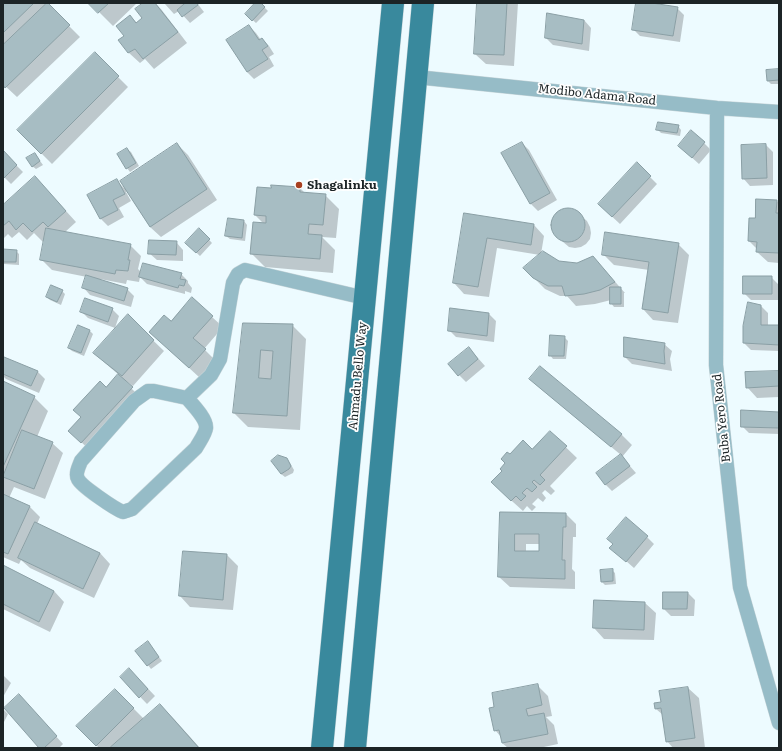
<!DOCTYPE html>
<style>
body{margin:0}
#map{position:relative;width:782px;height:751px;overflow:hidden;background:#edfbff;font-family:Literata,serif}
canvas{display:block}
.frame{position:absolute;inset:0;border:4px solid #1c2426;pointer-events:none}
</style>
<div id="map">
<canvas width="782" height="751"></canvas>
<div class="frame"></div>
</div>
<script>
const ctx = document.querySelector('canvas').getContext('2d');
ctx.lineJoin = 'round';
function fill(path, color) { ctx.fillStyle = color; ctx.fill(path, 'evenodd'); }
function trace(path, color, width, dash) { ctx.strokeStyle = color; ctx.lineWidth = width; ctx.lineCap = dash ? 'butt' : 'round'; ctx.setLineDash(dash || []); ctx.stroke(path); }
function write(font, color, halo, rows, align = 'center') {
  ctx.font = font + ' Literata,serif'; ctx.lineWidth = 3.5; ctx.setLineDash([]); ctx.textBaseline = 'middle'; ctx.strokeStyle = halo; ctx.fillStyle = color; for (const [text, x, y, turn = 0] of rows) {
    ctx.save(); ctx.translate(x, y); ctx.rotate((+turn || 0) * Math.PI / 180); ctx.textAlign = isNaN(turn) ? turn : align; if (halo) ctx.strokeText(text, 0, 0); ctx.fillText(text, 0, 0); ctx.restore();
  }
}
const shadow = new Path2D(`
 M3 3H44L46 5 47 4 80 37 17 97 3 84Z
 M90 3H137L113 26Z
 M145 3H155L161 9 187 43 154 69 145 59 140 63 129 53 119 40 125 36 130 16 137 23 143 18Z
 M164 3H197L204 12 190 23 179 11 174 14Z
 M257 3H260L268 11 256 23 246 14Z
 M478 3H518L514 66 486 64 475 54Z
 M637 3H646L677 8 684 15 680 42 640 36 633 29Z
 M584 20 591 28 589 51 553 45 546 38Z
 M249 26 256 33 261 40 262 39 269 46 274 54 269 57 274 66 254 79 247 72Z
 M95 54 128 87 52 164 18 130Z
 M779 70V84H771L768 81 767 71Z
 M678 126 681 130 680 136 661 133 657 129Z
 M522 143 529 150 557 200 538 211 531 204 503 153Z
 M704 143 711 150 699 164 679 146Z
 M177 144 188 155 217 200 161 237 150 227 127 191 126 192 131 201 119 208 124 217 108 226 101 219 89 195 116 180 124 188Z
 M766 145 773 152V185L750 186 743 178Z
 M127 149 131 152 139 166 130 172 127 168Z
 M3 152 23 172 11 184 3 176Z
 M35 154 43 165 36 169 32 166Z
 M637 164 657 184 620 224 606 211Z
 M272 186 300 188 305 193 325 195 339 209 336 238 322 237 335 250 333 273 265 267 251 253 264 224 255 215 272 190Z
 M45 188 76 222 64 233 130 245 141 256 138 269 141 272 181 274 188 281V283L192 288 191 293 185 291V294L147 284 140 277 139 282 127 280 126 284 100 279V280L127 289 134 296 131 307 90 295 83 287 87 277 52 270 41 259 45 240 43 242 34 233 27 240 19 232 12 238 8 234 3 239V206Z
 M776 200 779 203V263L768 262 757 252V249L749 241 756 219Z
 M568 209 574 210 579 214 587 221 590 227 591 233 590 239 586 244 581 247 575 248 569 247 556 236 553 230 552 224 553 218 557 213 562 210Z
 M465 215 534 225 544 236 541 254 559 261 603 268 625 293H624V307H614L611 303V300L595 304 576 306 567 296H560L545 289 524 268 540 255 497 248 489 297 464 294 454 283Z
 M228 219 244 221 247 225 245 241 230 239 226 236Z
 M199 229 212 243 200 256 186 243Z
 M176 242 183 250V261L157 260 149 253Z
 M678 244 689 255 678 323 653 320 643 309 649 270 614 265 603 254Z
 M3 250 16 251 19 254V265L4 264 3 263Z
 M771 277 778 284V300H751L744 293Z
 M62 291 65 294 61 305 50 300 47 297Z
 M761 306 768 313V326H779V351L751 350 744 343Z
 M112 309 119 316 115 328 88 318 81 311Z
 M489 314 496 321 494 342 456 337 449 330Z
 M128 316 164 351 133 386 126 381 125 382 142 399 93 453 80 441 106 389 119 375 105 363 95 353Z
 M212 317 223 327 204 349 216 361 200 378 150 332 171 322Z
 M244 324 292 325 306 339 300 430 248 427 234 413Z
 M78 326 90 331 93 334 84 356 72 351 69 348Z
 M564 337 568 341 566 359H553L550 355Z
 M664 344 672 351 670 359 672 371 632 364 625 357Z
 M469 348 485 366 466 382 459 375Z
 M5 358 38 372 45 379 39 393 6 379 3 376V362Z
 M540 367 622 435 632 445 622 457 636 473 612 491 605 484 621 455 541 389 530 379Z
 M779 372V397L757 398 747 387Z
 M3 382 34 397 48 411 37 437 52 443 63 453 45 499 14 487 9 498 30 507 40 517 37 524 100 553 110 564 94 598 30 568 21 560 19 564 3 557Z
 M779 413V434L749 433 742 426Z
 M550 432 577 458 550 486 555 491 551 495 545 490 542 493 546 498 543 502 538 498 532 504 536 507 532 511 527 506 523 511 503 493 504 471 510 456 532 450Z
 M287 459 290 463 294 470 293 473 285 477 281 474Z
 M501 513 566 514 576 524V537H573L572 569 575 572V589L510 587 499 577ZM526 544H540V552H526Z
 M647 537 654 544 634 568 618 554 614 544Z
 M184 552 227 555 238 566 233 610 190 607 180 596Z
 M3 567 54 591 64 602 50 632 3 609Z
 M612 570 615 573 616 584 605 585 602 582Z
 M688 593 695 600 694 616H671L664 609Z
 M645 603 656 613 654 640 604 639 594 628Z
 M151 646 162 661 151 669 137 651Z
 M3 675 11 683 3 697Z
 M136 676 155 696 147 704 121 677Z
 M537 685 548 696 552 716 546 717 554 725 558 744 539 748H508L502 743 501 737 495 730V707Z
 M688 688 699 698 705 748H673L667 741 663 715 656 709 662 703Z
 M115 690 144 719 160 705 174 719 200 748H99L78 726Z
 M26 703 63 744 59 748H40Z
 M3 709 8 714 3 724Z`);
const building = new Path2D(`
 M3 3H34L3 33Z
 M47 3H48L70 25 5 88 3 85V45Z
 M88 3H109L98 13Z
 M143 3H155L178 32 143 59 135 49 128 53 118 40 124 36 116 26 130 15 136 23 142 18 135 9Z
 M183 3H197L198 5 182 17 177 10 184 4Z
 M255 3H261L265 7 252 21 245 14Z
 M477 3H507L504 55 474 54Z
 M636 3H652L678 7 673 36 632 30Z
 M547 13 584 20 582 44 545 38Z
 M249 25 259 40 262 38 268 46 262 50 268 59 247 72 226 40Z
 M95 52 119 76 41 154 17 130Z
 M779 69V80L767 81 766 70Z
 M658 122 679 125 677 133 656 130Z
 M691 130 705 142 692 158 678 146Z
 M522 142 550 193 530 204 501 153Z
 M177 143 207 189 150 227 120 181Z
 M766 144 767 178 742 179 741 145Z
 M127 148 136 163 126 169 117 154Z
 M3 150 17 165 4 178 3 177Z
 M35 153 40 161 32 167 26 158Z
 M637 162 651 176 612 217 598 204Z
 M35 176 66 211 48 227 43 222 32 232 23 223 16 230 9 221 3 226V205Z
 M117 179 125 194 113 200 118 210 100 219 87 195Z
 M271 185 300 187V192L326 194 323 225 309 224 308 234 322 235 320 259 250 254 253 222 266 223V216L254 215 257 187 271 188Z
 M756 199 777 200 776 213H779V253L756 252 757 242 748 241 749 218H755Z
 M551 225a17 17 0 1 1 34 0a17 17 0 1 1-34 0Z
 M464 213 534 224 531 245 487 238 478 287 453 283Z
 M228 218 244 220 242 238 225 236Z
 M46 228 131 244 128 260H130L128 271 116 270 115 274 40 260Z
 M199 228 210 239 196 253 185 243Z
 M605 232 679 243 668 313 642 309 649 262 602 255Z
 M149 240 177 241 176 255 148 254Z
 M3 249 17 250 16 262H3Z
 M543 251 559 261 577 263 593 256 615 282 600 290 584 294 565 296 562 286H548L533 278 523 268Z
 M143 263 182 273 180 279 186 280 184 286 179 285 178 288 139 277Z
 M86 275 128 288 124 301 82 288Z
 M743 276H772V294H743Z
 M51 285 63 290 57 302 46 297Z
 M610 287H621V304H610Z
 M192 297 213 316 193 338 206 349 189 368 149 332 164 315 171 321Z
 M85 298 113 308 108 322 80 312Z
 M748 302 761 305V325H779V345L743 343V326Z
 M450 308 489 313 487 336 448 331Z
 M128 314 154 340 122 376 93 353Z
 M243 323 293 324 287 416 233 413ZM261 350 273 351 271 379 259 378Z
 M78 325 90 330 81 353 68 348Z
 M550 335 565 336 564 356H549Z
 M624 337 665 343 664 351 665 364 624 357Z
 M469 347 478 359 458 376 448 364Z
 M4 357 38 371 31 386 3 374V359Z
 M540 366 622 434 611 447 529 379Z
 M779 371V386L746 388 745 372Z
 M118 374 133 387 81 443 68 431 81 417 73 410 100 381 106 387Z
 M3 381 35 396 3 467Z
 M741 410 779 412V428L741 427Z
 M22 430 53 442 34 489 3 477Z
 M550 431 567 446 540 475 545 480 540 485 534 480 532 482 537 487 532 492 527 488 522 493 526 496 521 501 516 496 511 501 491 482 502 471 500 469 505 463 501 459 507 452 510 454 523 440 532 449Z
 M621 454 630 466 605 485 596 473Z
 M278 455 287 458 291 466 289 469 281 474 271 461Z
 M3 494 30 506 8 554 3 552Z
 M500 512 566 513V527H563L562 560H565V579L498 577ZM515 534H539V551H515Z
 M626 517 648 536 626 562 609 548 613 544 607 539Z
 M35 522 100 553 83 589 18 558Z
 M183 551 227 554 223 600 179 596Z
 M3 565 54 591 39 622 3 604Z
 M613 569V581L601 582 600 570Z
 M663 592H688L687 609H663Z
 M594 600 645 602 644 630 593 628Z
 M148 641 159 657 147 666 135 651Z
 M129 668 148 689 139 698 120 677Z
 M538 684 542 705 526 709 528 716 544 713 548 734 502 743 499 730 494 731 489 708 494 707 492 693Z
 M688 687 695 738 666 742 661 708 655 709 654 703 661 702 659 691Z
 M115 689 134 708 96 746 76 726Z
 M19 694 57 736 44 748H39L4 708Z
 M160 704 199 748H112L111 747Z`);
const minor = new Path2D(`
 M416 77 717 108 779 112
 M717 108 716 365 740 587 779 723
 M148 391H154L187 398C192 404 207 419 206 428 205 435 199 442 196 448L132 509 123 512C115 509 81 486 78 479 75 474 79 466 81 461L134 401Z
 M187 398 211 375 220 359 233 283 238 274 245 270 365 298`);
const primary = new Path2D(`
 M322 748 393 3
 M355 748 423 3`);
const markers = [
 [299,185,4,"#a73f1f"]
];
const streetNames = [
 ["Modibo Adama Road",597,95,6],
 ["Ahmadu Bello Way",358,376,-85],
 ["Buba Yero Road",722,418,-96]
];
const poiNames = [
 ["Shagalinku",307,185]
];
fill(shadow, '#0003');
fill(building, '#a7bdc3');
trace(building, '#8a9fa5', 1);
trace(minor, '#c7d4d8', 15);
trace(primary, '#c7d4d8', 23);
trace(minor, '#96bcc7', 14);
trace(primary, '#39899d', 22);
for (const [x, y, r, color] of markers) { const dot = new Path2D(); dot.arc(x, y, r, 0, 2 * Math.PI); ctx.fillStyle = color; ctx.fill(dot); trace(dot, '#fff', 1.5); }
write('12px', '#1c2426', '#fff', streetNames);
write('bold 12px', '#1c2426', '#fff', poiNames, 'left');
</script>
